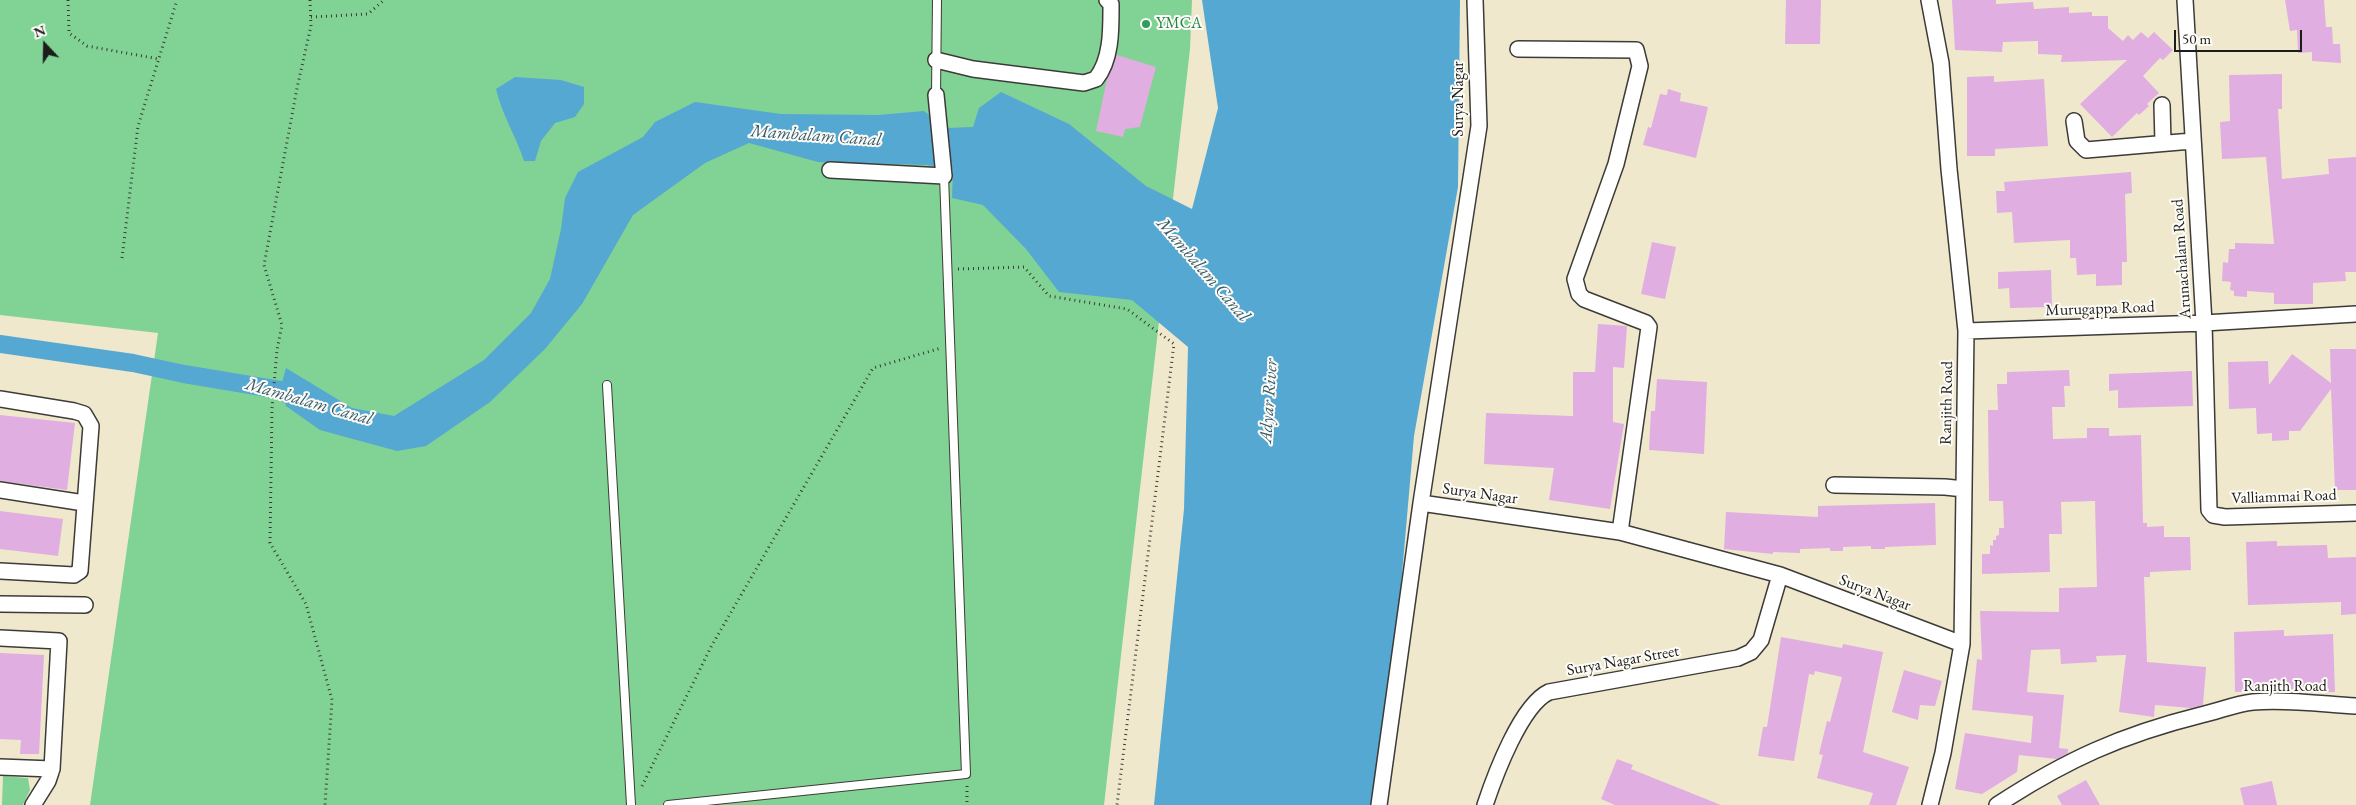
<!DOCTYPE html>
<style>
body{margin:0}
#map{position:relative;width:2356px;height:805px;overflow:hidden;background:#f0e8cd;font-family:"EB Garamond",serif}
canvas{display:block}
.north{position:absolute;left:20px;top:20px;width:50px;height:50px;-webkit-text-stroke:4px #fdfcf7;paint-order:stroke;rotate:339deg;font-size:14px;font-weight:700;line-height:20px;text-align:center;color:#1c1c1c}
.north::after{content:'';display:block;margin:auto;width:18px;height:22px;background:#1c1c1c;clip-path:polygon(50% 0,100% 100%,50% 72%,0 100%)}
.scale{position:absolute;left:2174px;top:30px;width:128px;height:22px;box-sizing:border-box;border:2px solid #1c1c1c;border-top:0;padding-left:6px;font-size:15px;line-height:18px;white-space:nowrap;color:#1c1c1c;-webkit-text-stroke:4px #fdfcf7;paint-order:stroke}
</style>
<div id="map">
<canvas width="2356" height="805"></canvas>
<div class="north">N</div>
<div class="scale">50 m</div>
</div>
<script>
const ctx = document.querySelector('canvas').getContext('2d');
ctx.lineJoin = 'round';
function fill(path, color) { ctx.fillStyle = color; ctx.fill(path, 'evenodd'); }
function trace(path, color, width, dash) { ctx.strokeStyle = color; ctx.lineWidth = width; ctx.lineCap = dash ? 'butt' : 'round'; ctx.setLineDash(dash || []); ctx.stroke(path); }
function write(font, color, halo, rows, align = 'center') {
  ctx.font = font + ' "EB Garamond",serif'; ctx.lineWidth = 4; ctx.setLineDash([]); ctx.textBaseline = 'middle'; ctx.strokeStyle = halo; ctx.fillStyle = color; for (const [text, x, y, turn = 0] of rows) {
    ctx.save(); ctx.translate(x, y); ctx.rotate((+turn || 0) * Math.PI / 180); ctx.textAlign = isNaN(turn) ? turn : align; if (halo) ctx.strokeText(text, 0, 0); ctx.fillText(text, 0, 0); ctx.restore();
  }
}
const green = new Path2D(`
 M0 0H1192L1190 49 1104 805H90L158 333 0 315Z
 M3 776 28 778 30 790 23 805H2Z`);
const water = new Path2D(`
 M1202 0H1460L1458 187 1414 436 1382 805H1154L1184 509 1188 347 1132 300 1059 292 1026 249 983 205 952 198 953 169 926 165 818 162 749 143 705 163 633 215 582 304 545 349 490 402 426 446 397 451 320 430 286 406 280 390 286 368 352 408 394 416 484 360 531 313 550 279 561 229 565 198 578 172 643 137 655 122 695 102 781 114 878 115 924 111 946 128 973 127 979 108 1001 92 1069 124 1146 186 1192 209 1218 108Z
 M515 77 561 80 584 87V104L575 117 555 123 541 141 535 161H524C516 136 502 115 496 89Z`);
const canal = new Path2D(`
 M0 344 133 363 184 374 280 390 301 401`);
const building = new Path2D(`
 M1786 0H1821L1820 44H1785Z
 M1952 0H1996V4L2033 2 2034 9 2069 7V13L2092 12V16H2108V28L2123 41 2128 35 2133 40 2141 32 2148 38 2154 32 2173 50 2163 60 2160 58 2143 76 2159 93 2147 104 2149 106 2139 115 2137 113 2112 137 2080 104 2127 60 2061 62 2062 55 2038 54V41L2003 42 2002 52 1955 50Z
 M2285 0H2324L2326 27H2332L2333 44H2340L2341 63 2312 61V52L2298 53 2297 30 2290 31Z
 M1117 55 1156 67 1140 127 1125 129 1123 137 1096 131 1107 79Z
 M2282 74V109H2278L2282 179 2329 174 2328 159 2356 157V272H2345L2346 281 2313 283V304H2274V293L2247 291V297L2234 296V291L2230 290 2231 282 2222 281 2223 262 2228 263 2229 249H2235V243L2274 244 2266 157 2222 159 2220 122 2230 121 2229 75Z
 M1994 76V82L2044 79 2048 146 1995 149V156H1967V77Z
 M1668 89 1681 93 1680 101 1708 107 1696 158 1643 145 1648 127 1651 128 1660 94 1667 95Z
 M2131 172 2132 193 2125 194 2127 262H2122V285L2096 286V274L2077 275 2076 258H2070V240L2014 243 2012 212 1997 213 1996 191H2005L2004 182Z
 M1652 242 1676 247 1665 299 1641 294Z
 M2051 270 2052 307 2010 308 2009 288 1998 289V272Z
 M1598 324 1627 326 1624 368 1613 367V422L1624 424 1610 509 1549 500 1554 468 1484 464 1486 413 1573 416V372H1595Z
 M2330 349H2356V490H2335L2331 389 2300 431H2289V440L2272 441V433L2257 434 2256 408 2229 409 2228 362 2268 361 2269 385 2292 354 2331 383Z
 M2069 370 2070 386H2064L2065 407H2052L2053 439 2087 438V428H2109V436L2141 435 2143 523H2147V527L2164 526V537H2190L2191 570 2150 572V577H2144L2147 662 2206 667 2203 705 2191 708 2155 705 2154 717 2119 712 2126 655 2096 656 2097 662 2061 664 2060 649 2031 650 2027 692 2064 695 2059 748 2068 749V753L2057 759 2019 755 2017 772 1982 794 1955 789 1965 733 2031 743 2033 716 1972 710 1977 659 1982 660 1980 611 2059 612V588L2097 587 2095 501 2061 502 2062 534H2049L2050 572 1982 574V554H1990V545L1993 546V540H1996V536L1999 535V528H2004L2003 501H1989L1988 410H1998L1997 384H2007V372Z
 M2192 371 2193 406 2118 408V390L2109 391V374Z
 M1657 379 1707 382 1704 454 1649 450 1651 411H1655Z
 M0 415 75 423 67 490 0 481Z
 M1935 503 1936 545 1885 547V549H1871V546L1843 547V551H1830V548L1800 549V553L1773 552V554L1724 549 1726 512 1818 517V506Z
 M0 511 63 519 58 556 0 549Z
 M2277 541V546L2327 545 2328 558 2356 557V614L2341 615V602L2248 605 2246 542Z
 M2284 630V636L2333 634 2335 692 2306 693 2297 692V690L2235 692 2234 632Z
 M1781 637 1842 648 1843 644 1883 652 1863 752 1909 767 1896 805H1869L1873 793 1817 778 1823 755 1819 754 1827 721 1830 722 1842 677 1815 671 1814 675 1809 674 1794 761 1758 756 1763 727H1767Z
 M0 653 44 655 39 754H20L21 740 0 739Z
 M1904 670 1942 681 1935 706 1920 705 1918 720 1892 712Z
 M1617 759 1633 765 1631 769 1721 805H1615L1601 799Z
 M2086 780 2100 805H2062L2057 796Z
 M2272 781 2277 805H2244L2240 788Z`);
const path = new Path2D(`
 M68 0 69 33 87 46 159 59
 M310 0 311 26 297 88 264 265 282 325 277 350 272 408 270 543 306 604 332 700 325 805
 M311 17 368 14 384 0
 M122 258 138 126 177 0
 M958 269 1024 267 1049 296 1127 309 1174 344 1117 805
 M642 786 712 645 873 368 941 348
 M967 786V805`);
const lane = new Path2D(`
 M936 95 937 0
 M607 385 631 805
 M668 805 966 774 944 176`);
const street = new Path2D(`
 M1475 0 1479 126 1421 503 1620 532 1780 575 1962 644
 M1929 0 1941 63 1949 169 1966 331 1962 644 1943 753 1930 805
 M2185 0 2204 323 2209 510 2213 515 2225 517 2356 513
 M1518 49 1636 50 1640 66 1616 164 1575 279 1579 294 1584 299 1646 323 1649 327 1620 532
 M936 60 973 69 1068 81 1084 83 1096 79C1112 59 1111 28 1111 4L1107 0
 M2162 105 2163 143
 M2074 121 2077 141 2086 150 2192 141
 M830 170 944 176 936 95
 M1966 331 2204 323 2356 314
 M0 399 74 411 84 414 91 426 80 571 74 575 0 571
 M1834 485 1945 487 1964 489
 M0 490 84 503
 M0 604 85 605
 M0 638 59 641 52 769 48 781 33 805
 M0 767 52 769
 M1379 805 1421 503
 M1485 805C1495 775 1521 705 1549 692L1738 658 1751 652 1761 640 1780 575
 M1997 805C2066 760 2121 735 2201 715 2219 711 2235 704 2253 702 2287 699 2322 704 2356 706`);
const markers = [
 [1146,24,5,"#2e9e5b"]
];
const leisureNames = [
 ["YMCA",1156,24]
];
const streetNames = [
 ["Surya Nagar",1459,99,-90],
 ["Arunachalam Road",2182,259,-94],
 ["Murugappa Road",2100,309,-2],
 ["Ranjith Road",1947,403,-89],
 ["Surya Nagar",1480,494,8],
 ["Valliammai Road",2284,497,-2],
 ["Surya Nagar",1875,593,21],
 ["Surya Nagar Street",1623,661,-10],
 ["Ranjith Road",2285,687]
];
const waterNames = [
 ["Mambalam Canal",816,136,4],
 ["Mambalam Canal",1203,270,49],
 ["Adyar River",1269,401,-86],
 ["Mambalam Canal",309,402,16]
];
fill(green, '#80d394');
fill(water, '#55a8d1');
trace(canal, '#55a8d1', 18);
fill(building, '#e0aee0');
trace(lane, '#3c3b37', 10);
trace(street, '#3c3b37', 18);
trace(path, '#3c3b37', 3, [1, 4]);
trace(lane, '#fff', 8);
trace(street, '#fff', 15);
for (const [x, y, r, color] of markers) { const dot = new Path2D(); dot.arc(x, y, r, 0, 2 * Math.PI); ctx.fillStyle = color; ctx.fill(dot); trace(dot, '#fdfcf7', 2); }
write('16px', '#27864d', '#fdfcf7', leisureNames, 'left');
write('16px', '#1c1c1c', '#fdfcf7', streetNames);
write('italic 18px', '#365b6d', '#fdfcf7', waterNames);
</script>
